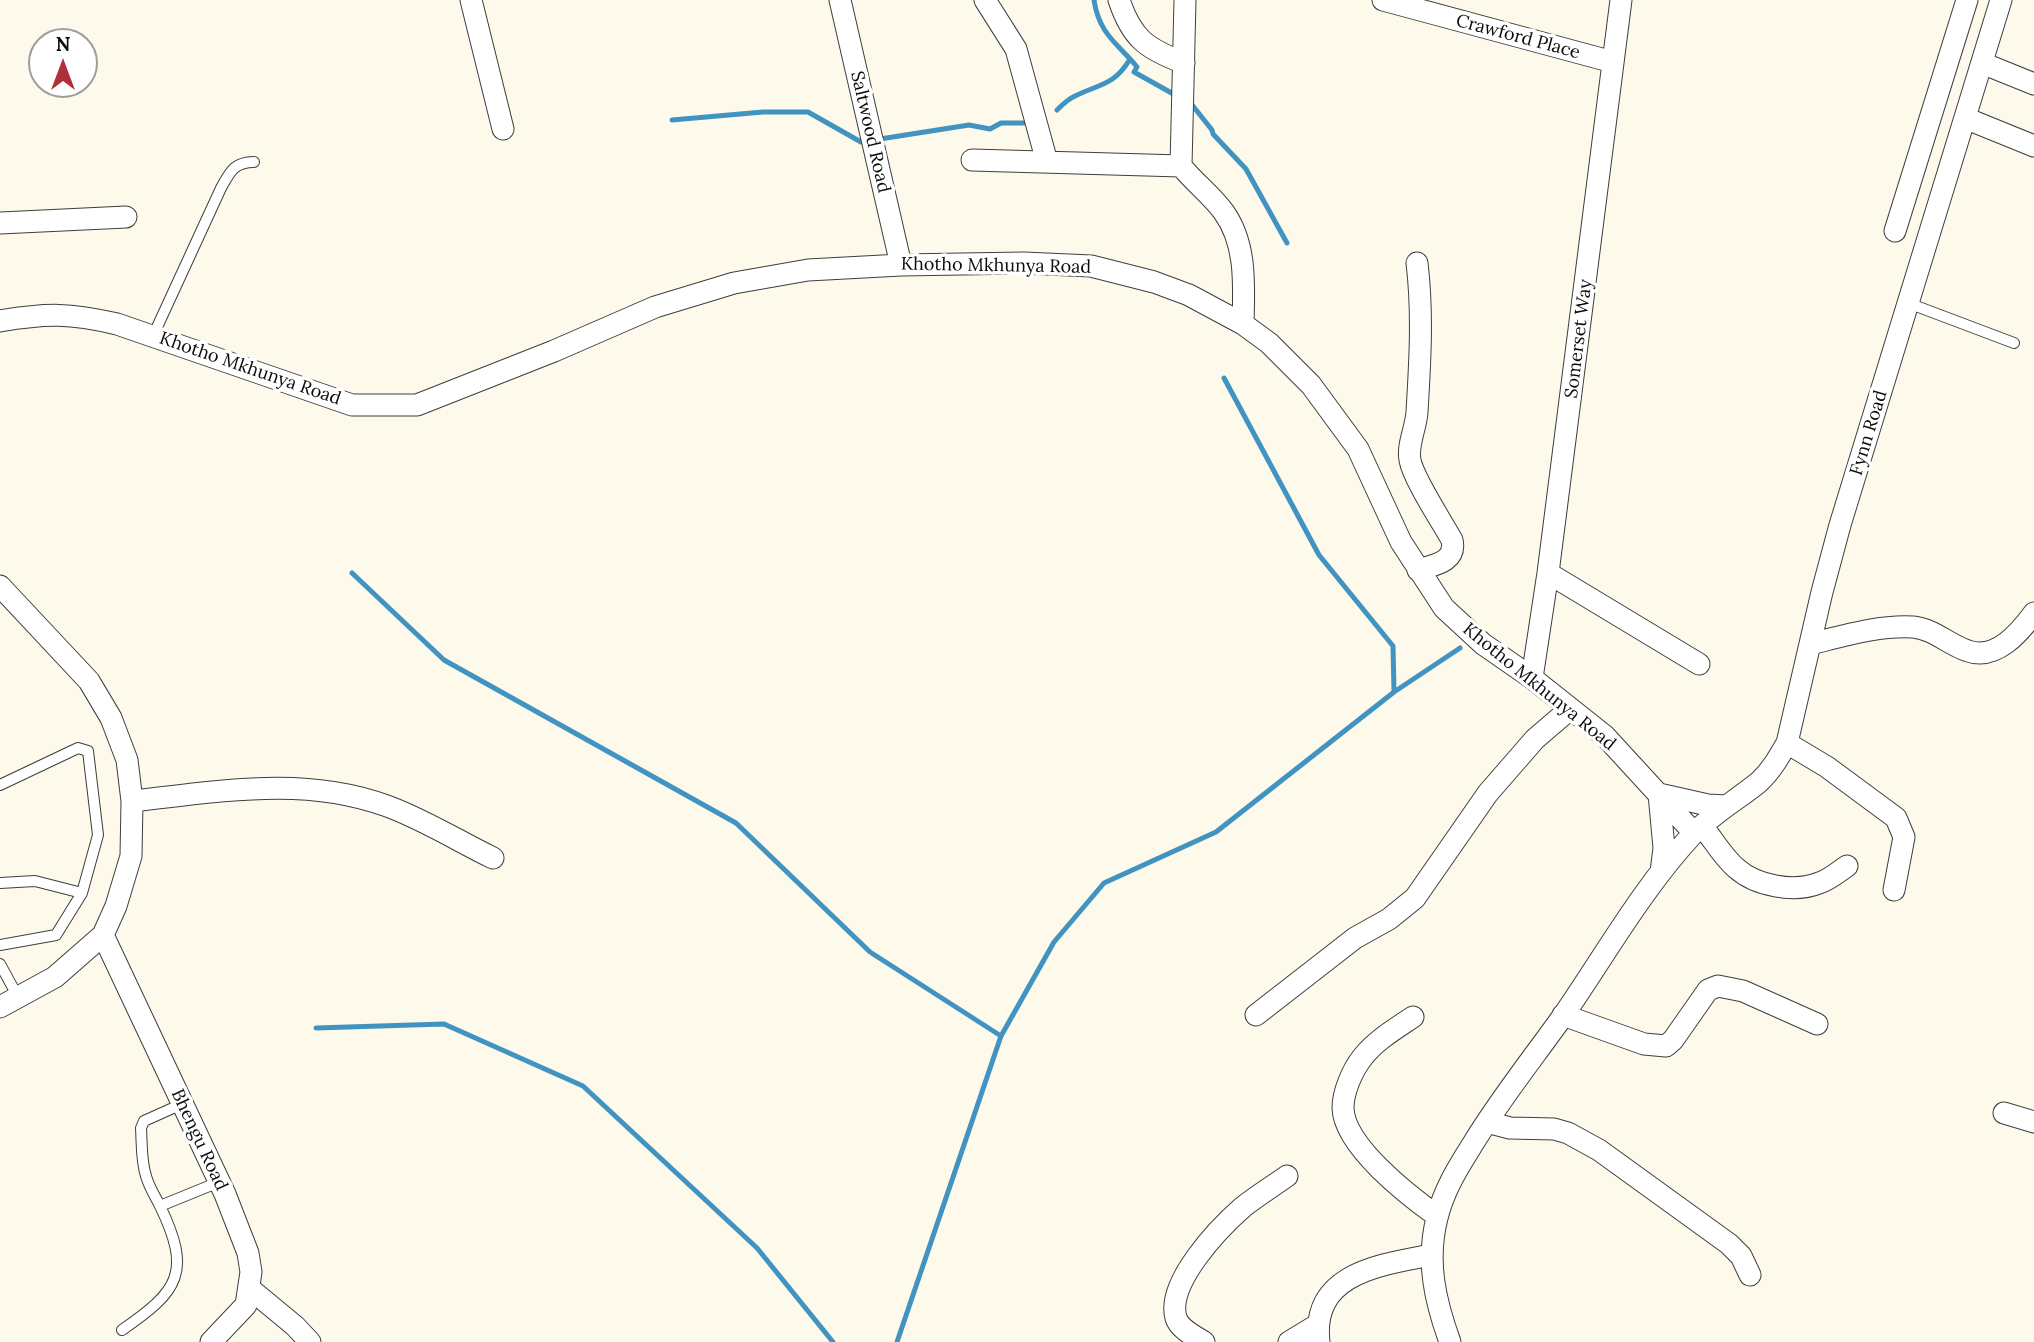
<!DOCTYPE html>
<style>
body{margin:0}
#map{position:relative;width:2034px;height:1342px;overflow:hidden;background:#fdf9eb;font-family:Lora,serif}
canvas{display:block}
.north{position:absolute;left:28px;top:28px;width:70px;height:70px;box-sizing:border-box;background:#fff;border:2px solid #9d9d9d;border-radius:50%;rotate:0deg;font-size:19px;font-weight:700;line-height:28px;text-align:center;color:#0b0b0b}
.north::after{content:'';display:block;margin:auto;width:24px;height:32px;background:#b02f3a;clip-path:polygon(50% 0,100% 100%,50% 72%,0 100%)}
</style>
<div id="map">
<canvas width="2034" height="1342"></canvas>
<div class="north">N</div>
</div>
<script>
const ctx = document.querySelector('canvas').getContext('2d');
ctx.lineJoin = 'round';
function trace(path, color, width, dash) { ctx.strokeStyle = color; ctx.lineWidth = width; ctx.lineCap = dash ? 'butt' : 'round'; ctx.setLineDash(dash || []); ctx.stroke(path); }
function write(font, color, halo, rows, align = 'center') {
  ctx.font = font + ' Lora,serif'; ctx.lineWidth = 7; ctx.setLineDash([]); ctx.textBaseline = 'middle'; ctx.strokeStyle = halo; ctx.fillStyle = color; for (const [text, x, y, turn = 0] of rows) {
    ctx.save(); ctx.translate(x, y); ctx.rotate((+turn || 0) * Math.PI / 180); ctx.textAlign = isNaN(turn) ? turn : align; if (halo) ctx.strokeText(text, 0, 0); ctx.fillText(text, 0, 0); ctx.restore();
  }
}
const stream = new Path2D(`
 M1094 0C1099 34 1117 43 1137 67L1134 72 1177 96
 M1189 101 1212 130 1213 134 1246 169 1287 243
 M1057 110C1062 105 1068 99 1075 96 1099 84 1114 86 1130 59
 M672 120 763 112H808L861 142
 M880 139 969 125 990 129 1001 123H1027
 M1224 378 1319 555 1393 646 1394 692
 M352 573 444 660 736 823 870 952 1001 1036
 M316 1028 444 1024 583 1086 757 1248 833 1342
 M897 1342 1001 1036 1054 942 1104 883 1216 832 1394 692 1460 648`);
const service = new Path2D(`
 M1908 303 2014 343
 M153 336 221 188C230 172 234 162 254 162
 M0 785 78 748 88 751 98 835 82 893 56 935 0 945
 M0 883 35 881 82 893
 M0 964 18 997
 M160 1206 219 1182
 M122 1330C179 1291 192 1272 160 1206 155 1196 149 1187 146 1176 141 1161 142 1144 141 1128L144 1121 182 1104`);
const minor = new Path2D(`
 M471 0 503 129
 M840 0 901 265
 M985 0 1016 49 1047 162
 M1119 0C1132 39 1147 49 1184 63
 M1185 0 1181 166C1194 182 1211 195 1223 211 1247 243 1244 286 1243 324
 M1383 0 1613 62
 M1982 63 2034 84
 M1965 118 2034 146
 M972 160 1181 166
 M0 223 126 217
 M1895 231 1967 0
 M1417 263C1423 313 1420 362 1417 412 1416 428 1407 445 1410 460 1413 478 1442 522 1452 540 1457 562 1434 565 1418 570
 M0 321C47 313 70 313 117 324L352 405H417L554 351 655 307 734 283 808 270 901 265 1024 263 1091 266 1154 282 1189 295 1243 324 1269 343 1311 385 1358 449 1401 542 1444 608 1483 644 1532 678 1605 736 1694 833
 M1548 573 1699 664
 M0 586 89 681 111 718 127 760 132 801 131 856 116 906 103 935 55 977 0 1007
 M1810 644C1843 636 1879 625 1913 627 1934 629 1949 645 1968 651 1996 661 2020 632 2034 613
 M1532 678 1548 573 1621 0
 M1787 743 1827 767 1896 818 1904 837 1894 890
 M132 801C217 792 303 775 387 806 423 819 458 841 493 858
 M1702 826C1713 839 1723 857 1736 868 1756 886 1794 893 1819 883 1829 880 1838 872 1847 866
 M1661 872 1664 848 1659 794 1708 805 1726 806
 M103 935 225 1194 248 1253 251 1272 246 1305 211 1342
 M1256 1015 1355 938 1389 919 1415 898 1488 793 1535 739 1570 709
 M1563 1015 1644 1044 1666 1046 1673 1040 1708 990 1718 986 1743 991 1817 1024
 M1413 1017C1395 1029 1375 1041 1362 1058 1352 1071 1343 1092 1343 1108 1344 1146 1409 1196 1437 1216
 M2004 1113 2034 1122
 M1487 1122 1510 1128 1554 1129 1568 1133 1599 1150 1729 1244 1741 1256 1750 1275
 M249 1288 295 1326 310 1342
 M1204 1342C1195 1336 1180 1330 1176 1318 1166 1283 1219 1228 1243 1207 1257 1196 1273 1186 1287 1176
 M1289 1342 1317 1325
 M1319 1342C1311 1273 1380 1265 1431 1255
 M1450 1342C1435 1301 1426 1261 1437 1218 1444 1189 1459 1166 1474 1142 1501 1098 1533 1058 1563 1016 1605 955 1642 889 1692 835 1712 814 1737 800 1759 782 1771 771 1779 757 1787 743L1822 592 1840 525 2001 0`);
const streetNames = [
 ["Crawford Place",1518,37,15],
 ["Saltwood Road",870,132,77],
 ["Khotho Mkhunya Road",996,266,1],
 ["Somerset Way",1579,339,-83],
 ["Khotho Mkhunya Road",250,369,19],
 ["Fynn Road",1869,433,-73],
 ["Khotho Mkhunya Road",1539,687,39],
 ["Bhengu Road",199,1140,65]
];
trace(stream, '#4193c2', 5);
trace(service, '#3e3e3e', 12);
trace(minor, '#3e3e3e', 23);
trace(service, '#fff', 10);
trace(minor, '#fff', 21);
write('18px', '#0b0b0b', '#fff', streetNames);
</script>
